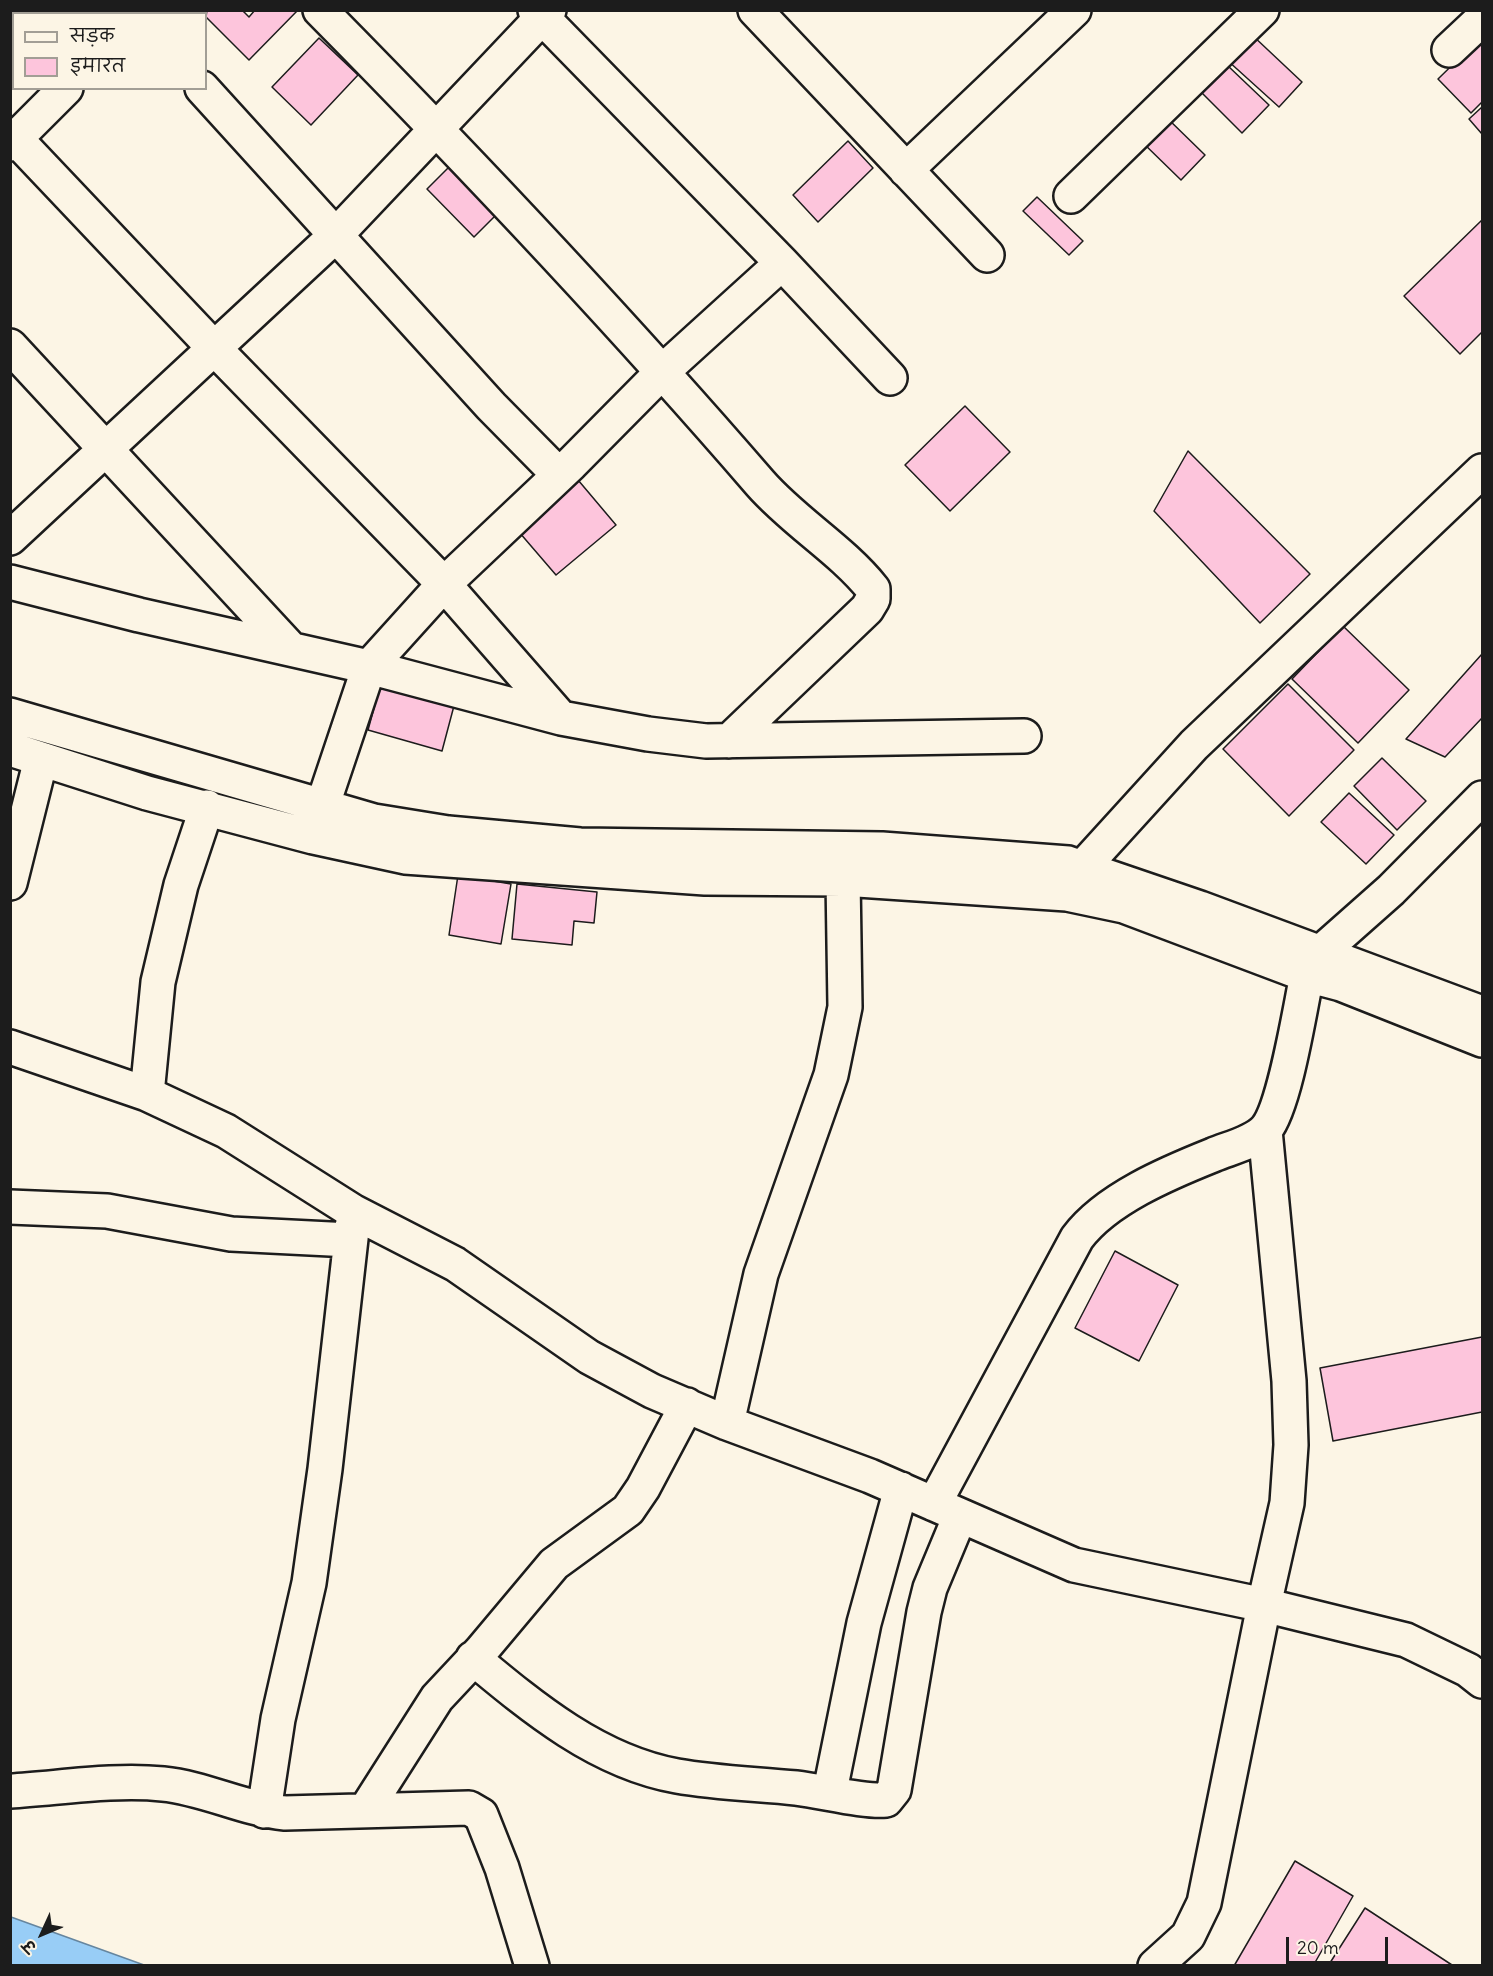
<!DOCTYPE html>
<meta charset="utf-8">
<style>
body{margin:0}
#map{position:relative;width:1493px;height:1976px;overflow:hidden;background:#fcf5e5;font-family:Delius,"Playpen Sans Deva",sans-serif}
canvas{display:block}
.frame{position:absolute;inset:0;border:12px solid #1c1c1c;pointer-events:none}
.legend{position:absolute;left:12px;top:12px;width:195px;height:78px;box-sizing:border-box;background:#fcf5e5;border:2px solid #a29e95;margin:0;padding:8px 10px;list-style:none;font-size:18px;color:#1c1c1c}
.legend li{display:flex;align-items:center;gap:12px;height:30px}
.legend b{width:30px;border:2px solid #a29e95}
.north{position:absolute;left:12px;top:1904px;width:60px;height:60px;-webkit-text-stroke:4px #fcf5e5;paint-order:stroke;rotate:226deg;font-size:16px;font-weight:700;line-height:24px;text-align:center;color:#1c1c1c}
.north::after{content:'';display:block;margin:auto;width:21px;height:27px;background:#1c1c1c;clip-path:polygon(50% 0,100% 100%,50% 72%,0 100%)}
.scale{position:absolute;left:1286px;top:1937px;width:102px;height:27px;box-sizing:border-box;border:3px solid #1c1c1c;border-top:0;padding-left:8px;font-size:18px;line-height:21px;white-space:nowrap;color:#1c1c1c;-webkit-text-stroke:4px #fcf5e5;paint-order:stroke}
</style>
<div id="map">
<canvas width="1493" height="1976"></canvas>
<div class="frame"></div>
<ul class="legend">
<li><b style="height:8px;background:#fcf5e5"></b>सड़क</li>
<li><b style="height:16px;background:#fdc5dc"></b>इमारत</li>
</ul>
<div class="north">उ</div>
<div class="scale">20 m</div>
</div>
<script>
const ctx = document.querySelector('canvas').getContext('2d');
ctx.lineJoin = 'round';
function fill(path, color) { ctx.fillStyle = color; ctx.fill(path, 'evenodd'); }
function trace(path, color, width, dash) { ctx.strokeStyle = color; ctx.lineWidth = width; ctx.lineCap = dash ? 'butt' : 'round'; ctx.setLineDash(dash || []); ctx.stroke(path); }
const water = new Path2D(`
 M11 1917 144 1965H11Z`);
const building = new Path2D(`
 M10 10H19L22 14H14V43L10 40Z
 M207 10H242L249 17 255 10H298L249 60 206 17Z
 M1251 34 1302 82 1279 107 1227 60Z
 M1482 36V102L1471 113 1438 79Z
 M319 38 358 75 311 125 272 87Z
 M1227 65 1269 105 1242 133 1201 92Z
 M1482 107V134L1469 119Z
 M1165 116 1205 155 1181 180 1141 141Z
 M848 141 873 168 818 222 793 195Z
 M455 161 502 209 474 237 427 189Z
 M1037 197 1083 241 1069 255 1023 211Z
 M1482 220V332L1460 354 1404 296Z
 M965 406 1010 452 950 511 905 465Z
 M1188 451 1310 574 1260 623 1154 511Z
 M573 474 616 525 556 575 513 525Z
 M1343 626 1409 690 1358 743 1292 679Z
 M1482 654V718L1445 757 1406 739Z
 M381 682 455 702 442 751 368 730Z
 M1288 684 1354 750 1289 816 1223 749Z
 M1382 758 1426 801 1397 830 1354 786Z
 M1349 793 1394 835 1366 864 1321 822Z
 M458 875 511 884 501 944 449 935Z
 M517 884 597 892 594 923 574 921 572 945 512 939Z
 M1115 1251 1178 1285 1139 1361 1075 1328Z
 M1482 1337V1412L1333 1441 1320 1368Z
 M1295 1861 1353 1896 1313 1966H1234Z
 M1365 1908 1452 1965 1451 1966H1328Z`);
const minor = new Path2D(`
 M320 10C471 163 619 320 760 483 794 522 841 549 873 589V599L867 609 729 741
 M535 10 782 263 890 378
 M755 10 987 255
 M141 14 144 10
 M1449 50 1482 19
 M202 88 491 406 559 475
 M16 139 214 348 444 584 561 718
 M10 144 66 88
 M906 170 1074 10
 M1071 196 1262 10
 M10 346 290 648
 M10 538 335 236 549 10
 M10 582 139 615 369 667 561 718 648 734 706 741 1024 736
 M10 715 374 821 448 833 580 845 882 849 1068 863 1200 908 1482 1013
 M10 749 147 793 313 837 405 857 705 878 843 879 1067 894 1124 906 1307 975 1341 984 1482 1040
 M315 828 369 667 444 584 571 464 663 371 782 263
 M10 883 41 759
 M1073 884 1083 867 1194 745 1482 471
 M1321 952 1391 890 1482 798
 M10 1047 147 1094 226 1131 354 1212 455 1264 589 1357 652 1391 727 1423 870 1476 1074 1565 1264 1605 1406 1640 1468 1670 1482 1681
 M147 1094 158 982 181 885 207 807
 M10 1207 107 1211 231 1234 350 1240
 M727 1423 761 1274 831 1075 845 1007 843 879
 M934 1504 1077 1238C1106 1199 1168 1173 1213 1155 1229 1148 1254 1143 1266 1129 1285 1106 1300 1008 1307 975
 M473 1658C533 1708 598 1762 677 1776 716 1783 757 1784 796 1788 822 1791 863 1802 886 1800L894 1790 924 1612 930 1588 960 1516
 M10 1791C60 1788 114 1779 163 1784 205 1788 243 1809 285 1813L469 1808 481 1815 502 1868 532 1966
 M830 1791 864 1623 901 1489
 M264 1811 278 1719 309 1583 325 1469 354 1212
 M365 1811 437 1698 481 1651 554 1564 628 1510 643 1488 687 1405
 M1155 1966 1188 1936 1204 1903 1264 1605 1287 1503 1291 1445 1289 1381 1265 1130`);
fill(water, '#98cdf6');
trace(water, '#66869f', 1.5);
fill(building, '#fdc5dc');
trace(building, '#1c1c1c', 1.5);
trace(minor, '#1c1c1c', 38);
trace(minor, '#fcf5e5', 33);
</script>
